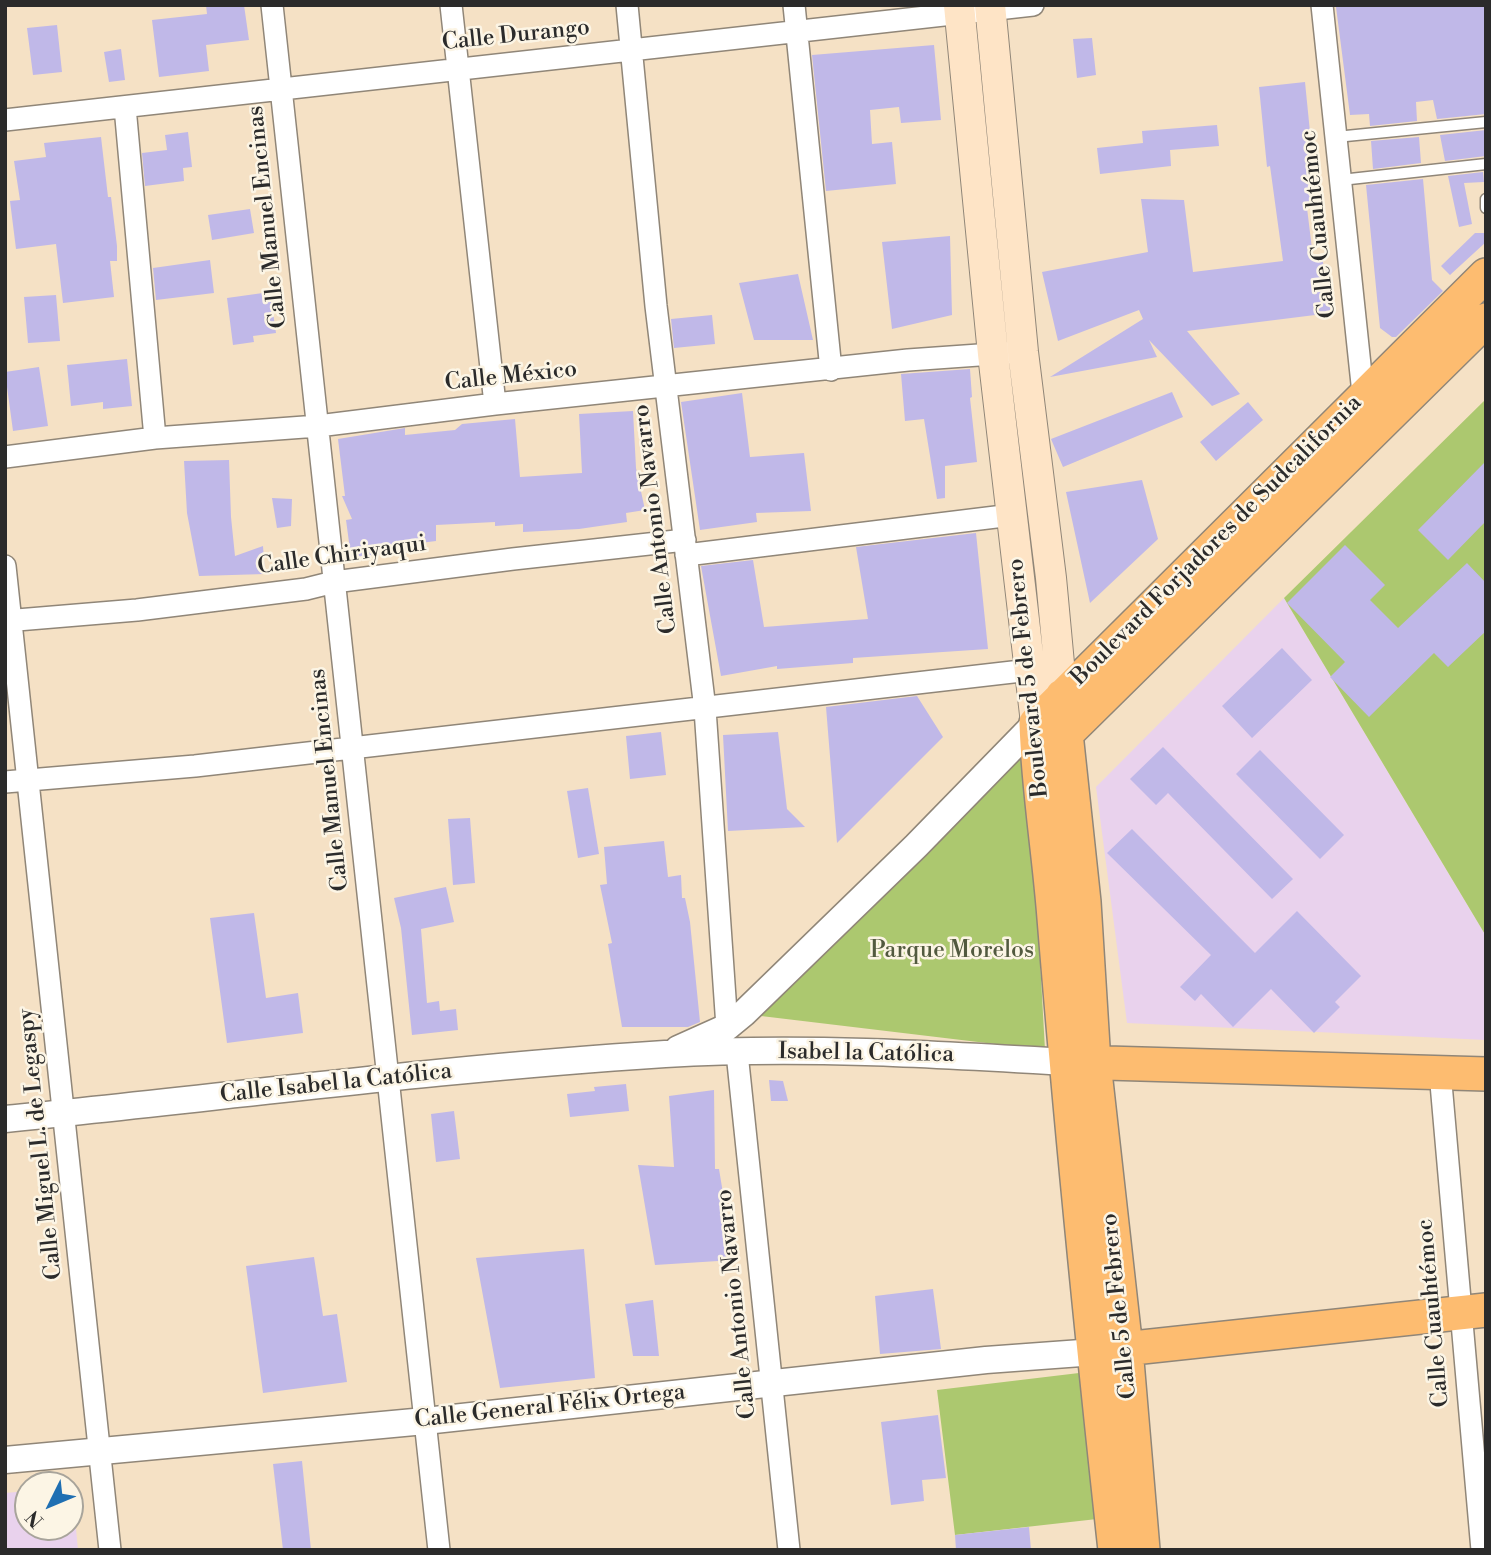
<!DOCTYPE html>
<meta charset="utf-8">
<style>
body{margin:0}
#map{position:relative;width:1491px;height:1555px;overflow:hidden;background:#f5e1c5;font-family:"Libre Bodoni",serif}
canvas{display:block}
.frame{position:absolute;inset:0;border:7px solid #2b2b2b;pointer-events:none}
.north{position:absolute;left:14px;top:1471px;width:70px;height:70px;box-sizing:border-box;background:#fcf5e5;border:2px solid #a8a49b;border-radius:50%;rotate:227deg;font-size:19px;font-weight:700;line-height:28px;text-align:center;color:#2b2b2b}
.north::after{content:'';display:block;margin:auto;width:24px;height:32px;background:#1f6fb2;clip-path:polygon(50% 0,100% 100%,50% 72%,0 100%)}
</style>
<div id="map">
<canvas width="1491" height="1555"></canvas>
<div class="frame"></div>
<div class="north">N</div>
</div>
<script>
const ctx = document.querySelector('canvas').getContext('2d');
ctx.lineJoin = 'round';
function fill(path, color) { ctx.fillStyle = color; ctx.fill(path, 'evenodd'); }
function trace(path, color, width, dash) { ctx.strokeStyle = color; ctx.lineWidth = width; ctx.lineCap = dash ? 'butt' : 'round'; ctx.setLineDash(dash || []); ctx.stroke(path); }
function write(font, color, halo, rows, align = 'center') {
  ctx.font = font + ' "Libre Bodoni",serif'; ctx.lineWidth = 5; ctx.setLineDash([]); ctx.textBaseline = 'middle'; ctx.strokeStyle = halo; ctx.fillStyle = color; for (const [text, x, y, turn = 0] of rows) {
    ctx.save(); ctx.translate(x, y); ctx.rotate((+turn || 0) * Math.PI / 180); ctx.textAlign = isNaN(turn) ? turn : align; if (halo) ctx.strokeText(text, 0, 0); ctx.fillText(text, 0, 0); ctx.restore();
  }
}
const built = new Path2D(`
 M1284 598 1486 936V1040L1127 1023 1096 787Z
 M72 1486 78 1550H5V1493L28 1491V1527H70V1487Z`);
const green = new Path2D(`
 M1486 399V936L1284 598Z
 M1028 745 1045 1050 761 1016Z
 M1079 1373 1097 1519 955 1535 937 1390Z`);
const building = new Path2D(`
 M206 5H244L249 40 206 45 209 71 159 77 152 20 207 14Z
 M1346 5H1486V114L1437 119 1433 100 1416 102 1417 121 1370 126 1369 114 1350 115 1336 7Z
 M57 25 62 72 33 75 27 28Z
 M1092 38 1096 75 1077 78 1073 39Z
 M934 45 941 120 901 123 899 107 870 110 872 144 892 142 896 184 826 191 812 55Z
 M121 49 125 80 109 82 104 52Z
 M1305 82 1314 172H1319L1321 193 1307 208 1313 257 1322 256 1331 313 1187 331 1240 394 1212 406 1149 340 1157 357 1050 377 1143 319 1139 310 1058 341 1042 272 1148 252 1141 199 1184 200 1193 272 1283 261 1270 166 1267 167 1259 87Z
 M1217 125 1219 146 1170 150 1171 166 1100 174 1097 148 1143 143 1142 131Z
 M1486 130V156L1445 161 1440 135Z
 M188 132 192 167 183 168 184 181 145 186 142 153 167 150 165 135Z
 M101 137 108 197H111L117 246V261H110L114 297 63 303 56 244 16 249 10 201 20 200 14 161 46 157 44 143Z
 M1419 137 1421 163 1373 169 1371 141Z
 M1483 172 1484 182 1464 183 1472 224 1459 227 1448 176Z
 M1423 179 1432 280 1443 291 1396 337H1392L1380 328 1366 185Z
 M250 209 254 233 212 240 208 215Z
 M1475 233H1486V242L1450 275 1441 266Z
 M950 236 952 315 892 329 882 242Z
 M210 260 214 293 156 300 153 268Z
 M798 274 813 340H754L739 283Z
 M270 292 276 333 253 336 254 342 233 345 227 298Z
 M56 295 60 341 28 343 24 297Z
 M712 315 715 344 674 348 671 319Z
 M127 359 132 406 103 409V402L71 406 67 365Z
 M39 367 48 426 13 431 5 372Z
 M970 369 972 397 970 398 977 462 945 466V498L937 499 924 419 905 421 901 374Z
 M1172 392 1183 417 1063 467 1051 439Z
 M742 393 750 457 804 453 811 511 756 513 757 522 700 530 681 402Z
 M1248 402 1263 420 1216 461 1200 442Z
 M633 411 636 468 645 510 626 513 627 522 579 529 523 532V524L495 526V522L436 525V541L412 544 414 552 351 557 346 520 352 519 342 496H345L338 439 405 428V435L455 430 462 424 515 419 520 477 582 473 579 414Z
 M229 460 231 517 235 556 263 546 265 574 199 576 187 513 184 461Z
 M1486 461V521L1448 560 1418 530Z
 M1142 480 1158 539 1090 603 1066 492Z
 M272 498 292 499 291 526 277 528Z
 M976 533 988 649 853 658V663L777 669V666L721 676 701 566 753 560 764 627 868 619 856 547Z
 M1345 545 1385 585 1370 600 1398 628 1467 563 1486 583V631L1448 667 1434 653 1369 717 1330 677 1345 662 1287 603Z
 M1282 648 1312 680 1252 738 1222 706Z
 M917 696 943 737 837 843 826 707Z
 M661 732 666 775 630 779 626 736Z
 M778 732 787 809 805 827 728 831 723 735Z
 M1163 747 1293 879 1272 899 1168 793 1156 805 1130 779Z
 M1260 750 1344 835 1320 859 1236 774Z
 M588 788 599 854 578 858 567 791Z
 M470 818 475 883 453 885 448 819Z
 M1132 829 1255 953 1297 911 1361 976 1335 1002 1340 1007 1314 1033 1271 989 1233 1027 1201 994 1195 1001 1180 987 1211 955 1107 853Z
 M664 841 668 877 681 875 682 898H685L690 922 700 1022 688 1027H622L608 944 612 943 600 885 607 884 604 847Z
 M446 887 454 922 421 929 427 1003 439 1001 440 1011 456 1009 458 1030 412 1035 401 928 394 898Z
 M254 913 266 998 298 993 303 1033 227 1043 210 918Z
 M769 1080 783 1081 788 1101H771Z
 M626 1084 629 1111 570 1117 567 1094 595 1091 594 1087Z
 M714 1090 715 1169H719L734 1260 655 1265 638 1165 674 1167 669 1096Z
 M454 1111 460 1159 436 1162 431 1114Z
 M584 1249 595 1378 500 1388 476 1258Z
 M314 1257 323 1316 337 1314 347 1382 263 1393 246 1266Z
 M933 1289 941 1349 880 1354 875 1296Z
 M653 1300 659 1356H633L625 1304Z
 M938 1415 946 1478 922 1480 924 1501 891 1505 881 1422Z
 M302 1461 311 1550H283L273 1464Z
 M1029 1527 1031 1550H956L955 1535Z`);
const service = new Path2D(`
 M1336 137 1486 122
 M1341 180 1486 164
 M1486 199V208`);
const minor = new Path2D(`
 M272 5 439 1550
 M451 5 495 404
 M627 5 656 306 705 709 727 1027
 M794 5 831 370
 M1322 5 1364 403
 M125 107 155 438
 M5 120 1033 5
 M5 457 155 438 318 426 495 404 908 360 1007 353
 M686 555 1012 515
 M5 566 110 1550
 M5 621 137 610 306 589 334 582 513 559 685 540
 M5 782 195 766 1030 670
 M737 1053 789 1550
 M1440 1072 1482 1550`);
const tertiary = new Path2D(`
 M678 1049 727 1027 744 1013 916 846 1036 723
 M5 1119C225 1097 444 1068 665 1054 799 1046 933 1054 1066 1062
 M5 1460 425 1421 986 1360 1095 1352`);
const secondary = new Path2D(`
 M959 5 993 354 1036 723
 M990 5 1023 352 1051 578 1062 696`);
const primary = new Path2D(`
 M1062 696 1084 902 1094 1063 1126 1349 1143 1550
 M1054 746 1486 320
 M1072 1062 1486 1074
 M1105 1351 1486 1310
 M1115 1550C1092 1339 1071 1128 1054 918 1049 852 1038 788 1036 723L1486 275`);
const streetNames = [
 ["Calle Durango",516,36,-6],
 ["Calle Manuel Encinas",268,217,-96],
 ["Calle Cuauhtémoc",1319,224,-96],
 ["Calle México",511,377,-6],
 ["Calle Antonio Navarro",656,519,-97],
 ["Boulevard Forjadores de Sudcalifornia",1217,541,-45],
 ["Calle Chiriyaqui",342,556,-8],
 ["Boulevard 5 de Febrero",1029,678,-96],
 ["Calle Manuel Encinas",330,780,-96],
 ["Isabel la Católica",866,1054,1],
 ["Calle Isabel la Católica",336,1084,-6],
 ["Calle Miguel L. de Legaspy",41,1144,-96],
 ["Calle Antonio Navarro",737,1304,-96],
 ["Calle 5 de Febrero",1120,1306,-96],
 ["Calle Cuauhtémoc",1434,1313,-95],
 ["Calle General Félix Ortega",550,1407,-6]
];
const parkNames = [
 ["Parque Morelos",952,951]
];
fill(built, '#e9d2ed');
fill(green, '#acc86f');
fill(building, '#c0b8e8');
trace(service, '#908678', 13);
trace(minor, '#908678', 24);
trace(tertiary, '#908678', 29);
trace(secondary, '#908678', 32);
trace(primary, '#908678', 36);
trace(service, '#fff', 10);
trace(minor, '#fff', 21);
trace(tertiary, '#fff', 26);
trace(secondary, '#fee4c6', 30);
trace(primary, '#fdbc70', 33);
write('23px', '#2b2b2b', '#fcf5e5', streetNames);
write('23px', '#525a3f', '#fcf5e5', parkNames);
</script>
